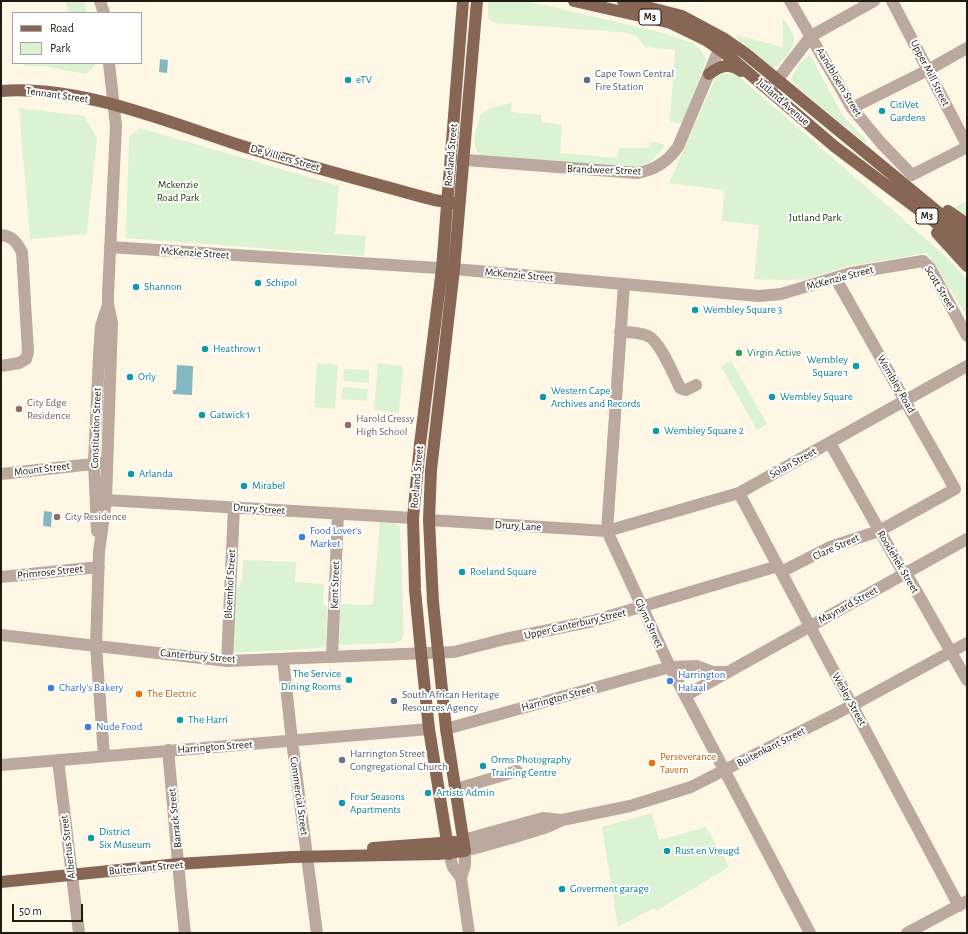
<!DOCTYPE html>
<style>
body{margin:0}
#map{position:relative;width:968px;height:934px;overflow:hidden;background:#fef7e6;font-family:"Alegreya Sans",sans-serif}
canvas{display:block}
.frame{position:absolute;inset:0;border:2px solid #201b11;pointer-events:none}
.legend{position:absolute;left:12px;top:12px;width:130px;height:52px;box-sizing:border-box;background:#fff;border:1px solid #a6a4a0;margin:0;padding:5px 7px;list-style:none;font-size:12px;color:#201b11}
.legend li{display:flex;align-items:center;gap:8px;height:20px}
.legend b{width:20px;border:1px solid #a6a4a0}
.scale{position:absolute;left:12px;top:904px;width:71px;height:18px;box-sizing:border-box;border:2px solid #201b11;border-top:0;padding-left:5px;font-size:12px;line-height:14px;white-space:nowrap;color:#201b11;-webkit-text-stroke:3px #fff;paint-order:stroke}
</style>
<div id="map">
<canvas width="968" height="934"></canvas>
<div class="frame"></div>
<ul class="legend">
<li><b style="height:5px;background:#876656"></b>Road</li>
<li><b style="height:11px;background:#dbf2d3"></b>Park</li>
</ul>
<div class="scale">50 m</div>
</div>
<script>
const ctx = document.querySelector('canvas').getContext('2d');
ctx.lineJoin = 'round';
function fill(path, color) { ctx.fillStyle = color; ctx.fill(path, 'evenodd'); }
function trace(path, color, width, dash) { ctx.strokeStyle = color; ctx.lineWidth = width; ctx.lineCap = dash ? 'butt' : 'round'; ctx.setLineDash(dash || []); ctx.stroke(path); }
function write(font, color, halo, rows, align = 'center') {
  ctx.font = font + ' "Alegreya Sans",sans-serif'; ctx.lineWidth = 4; ctx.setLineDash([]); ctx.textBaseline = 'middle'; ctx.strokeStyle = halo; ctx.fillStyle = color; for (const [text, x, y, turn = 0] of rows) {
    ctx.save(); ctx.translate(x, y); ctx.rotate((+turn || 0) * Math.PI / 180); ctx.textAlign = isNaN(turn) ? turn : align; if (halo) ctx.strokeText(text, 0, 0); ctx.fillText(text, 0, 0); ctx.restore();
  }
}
const green = new Path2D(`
 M65 1H84L87 13H66L68 9Z
 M488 1H527L663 33 692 43 701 50 706 61 684 119 680 124 670 121 675 50 645 47 637 36 622 32 494 23 488 18Z
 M783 18C801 41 795 48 776 67L768 68 738 43 736 35 783 47Z
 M810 55 843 116 865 139 866 144 794 85 791 79C795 71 801 59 810 55Z
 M23 63H95V66L86 74 45 66H24Z
 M731 73 738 76 934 246 967 278V316L927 253 850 266 807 279 785 280 754 279 759 225 722 221 724 190 669 183 715 79 723 74Z
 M512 103 511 112 541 115V122L562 125 560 153 617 158 619 148H648L650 141 665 145C656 158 648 165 632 168L480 155C470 143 476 128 481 114L494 107Z
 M19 108 84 116 97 138 87 234 30 239Z
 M140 128 339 186 335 234 366 236 364 256 126 238 129 137Z
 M967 201V222L949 210Z
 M731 361 767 424 757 430 721 366Z
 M317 363 338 365 335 409 314 407Z
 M378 363 403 366 399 413 374 410Z
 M344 369 369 370V383L343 381Z
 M343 387 368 389 367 401 342 399Z
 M380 521 394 522 400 528 404 635 402 640 396 643 337 645 341 604 373 605Z
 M243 560 296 562 295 582 324 584 323 604 327 606 326 646 318 648 236 653 233 651 236 592 242 580Z
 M652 813 659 840 706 827 729 867 656 911 654 908 618 927 602 827Z`);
const water = new Path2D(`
 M160 59 168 60 167 73 159 72Z
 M177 365 193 366 192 395 173 394V390H176Z
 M44 511 52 512 51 527 43 526Z`);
const minor = new Path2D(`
 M100 1 104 13
 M790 1 852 108 881 143 912 175 967 147
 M892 1 967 145
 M771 88 811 36 874 1
 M852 108 928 70 967 48
 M453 159 637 173C655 170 667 162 678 147L723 40
 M1 235C13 236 17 243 22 252L28 352 26 359 19 363 1 366
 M110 247 454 269 759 296 781 294 851 273 923 261 930 268 967 336
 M624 284 607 531 670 667 810 933
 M620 332C629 332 639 332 648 336 660 341 674 376 680 388L686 390 696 385
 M830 443 900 567 910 580 967 680
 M1 474 102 463
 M739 493 959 906
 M106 500 413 518
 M429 520 607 531 739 493 967 366
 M97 531 94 462 99 355 101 326 108 305
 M781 572 830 547 879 531 955 489 836 279
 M1 577 99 567
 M1 635 227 661 454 652 505 639 593 621 778 566
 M332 656 338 514
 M283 659 292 741 317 933
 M227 661 234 507
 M685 696 967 539
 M446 729 670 667 697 666 713 672H727
 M168 750C174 811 178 872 185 933
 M104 756 96 646 99 552 106 500 112 323 108 304V294L116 126 109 63
 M58 760 79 933
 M1 765 429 729
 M456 789 517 771
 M463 840 543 818 561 820
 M449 854 453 867 461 878 469 933
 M461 878 465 865V851L515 837 547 827 562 820 630 806 691 787 853 705 967 643
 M907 933 967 901`);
const major = new Path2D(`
 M574 1 671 23 706 40 731 58 834 146 935 222 967 251
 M623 1 682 16 723 38 746 54 967 236
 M709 74C720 66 729 62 741 71
 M1 91C79 85 165 121 239 145 303 165 369 182 434 200L454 203
 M948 211 967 224
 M937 233 967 266
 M373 848 454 842
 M449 854 429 729 421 652 415 590 413 518 420 444 442 269 463 1
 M1 882 178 864 292 857 438 854 465 851 446 729 433 602 429 520 431 470 454 269 477 1`);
const markers = [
 [348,80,4,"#0f9aa8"],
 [587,80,4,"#5c6f8a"],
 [882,111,4,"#0f9aa8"],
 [258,283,4,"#0f9aa8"],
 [136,287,4,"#0f9aa8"],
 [695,310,4,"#0f9aa8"],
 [205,349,4,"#0f9aa8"],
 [739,353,4,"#2e9e5b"],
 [856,366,4,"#0f9aa8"],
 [130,377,4,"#0f9aa8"],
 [543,397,4,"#0f9aa8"],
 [772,397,4,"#0f9aa8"],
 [19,409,4,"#8d6e63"],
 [202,415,4,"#0f9aa8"],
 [348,425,4,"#8d6e63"],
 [656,431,4,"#0f9aa8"],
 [131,474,4,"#0f9aa8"],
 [244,486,4,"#0f9aa8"],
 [57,517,4,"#8d6e63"],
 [302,537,4,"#3f7fe0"],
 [462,572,4,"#0f9aa8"],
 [349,680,4,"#0f9aa8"],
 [670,681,4,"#3f7fe0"],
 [51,688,4,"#3f7fe0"],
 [139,694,4,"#e8710a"],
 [394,701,4,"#5c6f8a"],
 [180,720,4,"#0f9aa8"],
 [88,727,4,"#3f7fe0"],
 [342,760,4,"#6b7280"],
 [652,763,4,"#e8710a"],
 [483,766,4,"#0f9aa8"],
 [428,793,4,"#0f9aa8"],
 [342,803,4,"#0f9aa8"],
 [91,838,4,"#0f9aa8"],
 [667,851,4,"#0f9aa8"],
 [562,889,4,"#0f9aa8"]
];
const shields = [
 [650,17,22],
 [927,216,22]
];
const shieldNames = [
 ["M3",650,17],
 ["M3",927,216]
];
const streetNames = [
 ["Upper Mill Street",930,73,63],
 ["Aandbloem Street",839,82,59],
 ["Tennant Street",57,95,8],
 ["Jutland Avenue",783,102,41],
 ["Roeland Street",451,155,-85],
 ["De Villiers Street",285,158,16],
 ["Brandweer Street",604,170,2],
 ["McKenzie Street",195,253,4],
 ["McKenzie Street",519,275,5],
 ["McKenzie Street",840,278,-15],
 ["Scott Street",940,288,59],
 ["Wembley Road",896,384,60],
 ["Constitution Street",96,428,-88],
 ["Solan Street",793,463,-29],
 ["Mount Street",42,469,-7],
 ["Roeland Street",417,477,-85],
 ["Drury Street",259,509,4],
 ["Drury Lane",518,526,3],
 ["Clare Street",836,547,-24],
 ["Roodehek Street",898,562,59],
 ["Primrose Street",50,572,-6],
 ["Bloemhof Street",230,584,-87],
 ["Kent Street",335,585,-88],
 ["Maynard Street",848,605,-29],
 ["Glynn Street",649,623,65],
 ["Upper Canterbury Street",575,624,-13],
 ["Canterbury Street",198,656,5],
 ["Harrington Street",558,698,-15],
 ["Wesley Street",849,699,61],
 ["Harrington Street",215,747,-4],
 ["Buitenkant Street",771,747,-27],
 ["Commercial Street",299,796,82],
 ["Barrack Street",175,818,-96],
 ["Albertus Street",68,847,-97],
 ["Buitenkant Street",146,868,-5]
];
const serviceNames = [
 ["Cape Town Central",595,74],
 ["Fire Station",595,87],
 ["South African Heritage",402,695],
 ["Resources Agency",402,708]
];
const cultureNames = [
 ["eTV",356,80],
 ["CitiVet",890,105],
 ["Gardens",890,118],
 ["Schipol",266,283],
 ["Shannon",144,287],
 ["Wembley Square 3",703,310],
 ["Heathrow 1",213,349],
 ["Wembley",848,360,"right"],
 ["Square 1",848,373,"right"],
 ["Orly",138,377],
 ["Western Cape",551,391],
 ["Archives and Records",551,404],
 ["Wembley Square",780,397],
 ["Gatwick 1",210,415],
 ["Wembley Square 2",664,431],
 ["Arlanda",139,474],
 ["Mirabel",252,486],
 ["Roeland Square",470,572],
 ["The Service",341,674,"right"],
 ["Dining Rooms",341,687,"right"],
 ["The Harri",188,720],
 ["Orms Photography",491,760],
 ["Training Centre",491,773],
 ["Artists Admin",436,793],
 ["Four Seasons",350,797],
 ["Apartments",350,810],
 ["District",99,832],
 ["Six Museum",99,845],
 ["Rust en Vreugd",675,851],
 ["Goverment garage",570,889]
];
const parkNames = [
 ["Mckenzie",178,185],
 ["Road Park",178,198],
 ["Jutland Park",815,218]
];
const leisureNames = [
 ["Virgin Active",747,353]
];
const educationNames = [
 ["City Edge",27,403],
 ["Residence",27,416],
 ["Harold Cressy",356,419],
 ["High School",356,432],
 ["City Residence",65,517]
];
const shopNames = [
 ["Food Lover's",310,531],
 ["Market",310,544],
 ["Harrington",678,675],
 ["Halaal",678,688],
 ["Charly's Bakery",59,688],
 ["Nude Food",96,727]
];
const foodNames = [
 ["The Electric",147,694],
 ["Perseverance",660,757],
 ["Tavern",660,770]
];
const worshipNames = [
 ["Harrington Street",350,754],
 ["Congregational Church",350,767]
];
fill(green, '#dbf2d3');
fill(water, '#83b8c3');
trace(minor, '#bba89f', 12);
trace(major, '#876656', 12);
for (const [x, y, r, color] of markers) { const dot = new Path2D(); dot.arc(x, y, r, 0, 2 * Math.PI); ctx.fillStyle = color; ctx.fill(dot); trace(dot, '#fff', 1.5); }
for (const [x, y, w] of shields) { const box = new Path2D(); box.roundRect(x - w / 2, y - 8, w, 16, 3); ctx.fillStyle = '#fff'; ctx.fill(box); trace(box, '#201b11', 1); }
write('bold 10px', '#201b11', null, shieldNames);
write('11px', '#201b11', '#fff', streetNames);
write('11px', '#4e5e75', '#fff', serviceNames, 'left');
write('11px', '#0d838f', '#fff', cultureNames, 'left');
write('11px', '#153805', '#fff', parkNames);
write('11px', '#27864d', '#fff', leisureNames, 'left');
write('11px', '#785e54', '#fff', educationNames, 'left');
write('11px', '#366cbe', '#fff', shopNames, 'left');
write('11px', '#c56008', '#fff', foodNames, 'left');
write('11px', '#5b616d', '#fff', worshipNames, 'left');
</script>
